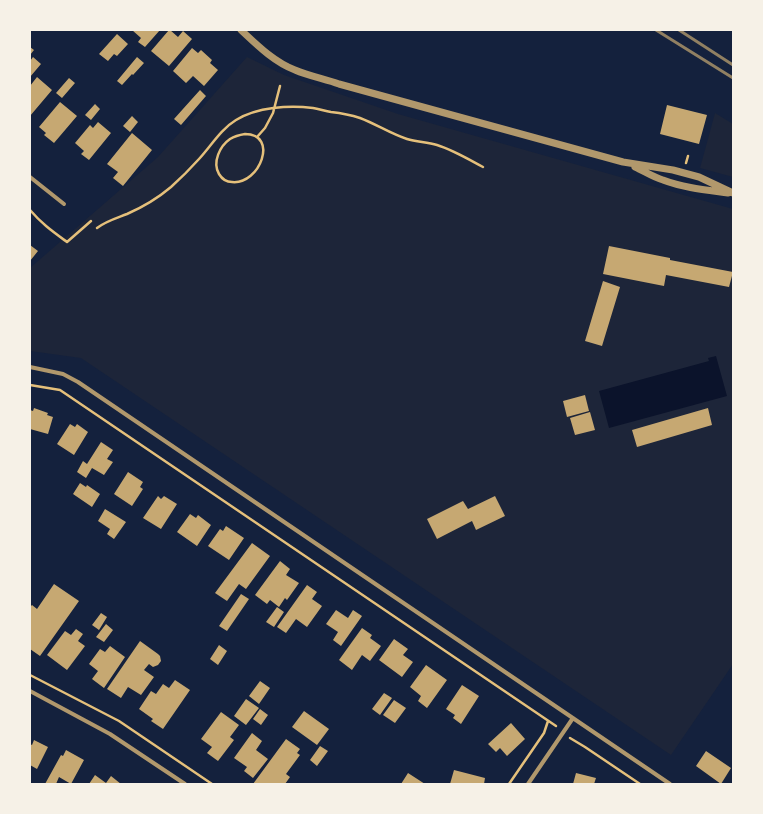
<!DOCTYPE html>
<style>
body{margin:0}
#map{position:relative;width:763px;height:814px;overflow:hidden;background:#14213d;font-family:Poppins,sans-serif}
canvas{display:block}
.frame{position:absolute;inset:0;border:31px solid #f6f1e7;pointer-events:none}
</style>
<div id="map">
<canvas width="763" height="814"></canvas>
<div class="frame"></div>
</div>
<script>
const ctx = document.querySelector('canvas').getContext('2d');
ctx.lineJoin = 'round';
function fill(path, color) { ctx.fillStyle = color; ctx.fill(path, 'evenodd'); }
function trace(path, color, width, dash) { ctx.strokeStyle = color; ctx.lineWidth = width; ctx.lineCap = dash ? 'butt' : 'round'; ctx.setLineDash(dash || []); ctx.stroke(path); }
const green = new Path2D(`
 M247 57 284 75 398 114 733 209V664L671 755 81 358 30 351V268L158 157Z
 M715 113 733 124V177L700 168Z`);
const water = new Path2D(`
 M716 356 727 396 609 428 599 391 709 361 708 358Z`);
const building = new Path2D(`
 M132 30H160L145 47 138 42 141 38Z
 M169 30H170L178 37 183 31 192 39 169 66 151 51Z
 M117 34 128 44 117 56 114 54 108 61 99 54Z
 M30 47 34 50 30 55Z
 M192 48 198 53 201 50 212 60 210 63 218 70 204 86 193 76 186 83 173 71Z
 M33 57 41 64 30 77V61Z
 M137 57 144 63 133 75 132 74 122 85 117 81Z
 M37 77 52 90 30 116V86Z
 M69 78 75 83 62 98 56 93Z
 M200 90 206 96 181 125 174 119Z
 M60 102 77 116 54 143 44 135 46 133 39 127Z
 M95 104 100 109 91 120 85 115Z
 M667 105 707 115 699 144 660 134Z
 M132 116 138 122 130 132 123 126Z
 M98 122 111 133 89 160 81 154 84 151 75 143 90 125 93 128Z
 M132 133 152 150 123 186 113 178 118 172 107 164Z
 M30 245 38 251 30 261Z
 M609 246 670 258V260L733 272 729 287 666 275 664 286 603 274Z
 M603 281 620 287 602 346 585 341Z
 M585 395 589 411 567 417 563 401Z
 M34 408 48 413 47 415 53 417 48 434 30 429V410L33 411Z
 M708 408 712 425 637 447 632 430Z
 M590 412 595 430 575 435 570 418Z
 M70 424 75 427 77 424 88 432 74 455 57 444Z
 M101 442 113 450 107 459 113 462 104 475 92 468 86 478 77 472 83 461 87 464Z
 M128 472 143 482 140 487 143 489 132 506 114 494Z
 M80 483 86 487 87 485 100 494 92 507 73 494Z
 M158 496 161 499 164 496 177 504 161 529 143 518Z
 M495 496 505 516 476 530 472 521 437 539 427 519 463 501 468 509Z
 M105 509 126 522 114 539 107 534 110 529 98 521Z
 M190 514 196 518 198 515 211 525 197 546 177 532Z
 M226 526 244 538 229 560 208 546 220 529 223 531Z
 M252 543 270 556 246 589 239 584 227 601 215 593Z
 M280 561 290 569 286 575 299 583 287 600 285 598 279 607 270 600 267 604 255 595Z
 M54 584 79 601 40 656 30 649V607L32 605 37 609Z
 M307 585 317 592 312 599 322 606 307 627 296 619 286 633 277 627Z
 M241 594 249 599 227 631 219 626Z
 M277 607 284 612 274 627 266 622Z
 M336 610 348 618 353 610 362 616 341 646 333 640 338 632 326 624Z
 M101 613 107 617 99 630 92 625Z
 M106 624 113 630 104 642 96 637Z
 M362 628 372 635 370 638 381 646 370 661 362 655 352 670 339 660Z
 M76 629 83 634 78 641 85 646 67 670 47 655 65 631 71 635Z
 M394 639 408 649 403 655 413 662 402 677 379 660Z
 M140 641 158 654 160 656 161 661 158 665 153 667 149 664 144 670 154 677 141 695 128 687 121 698 107 689Z
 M219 645 227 651 218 665 210 659Z
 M110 646 125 657 104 688 92 679 98 671 89 664 100 649 105 652Z
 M426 665 447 680 427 708 418 701 421 696 410 687Z
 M175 680 190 690 163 729 151 721 153 719 139 709 151 691 156 694 163 684 169 688Z
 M260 681 270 688 259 704 249 696Z
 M462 685 479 696 461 724 453 718 455 715 446 709Z
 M384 693 392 698 380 715 372 709Z
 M246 699 259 708 246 725 234 716Z
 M394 700 406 708 395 723 383 715Z
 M260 709 268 715 261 725 253 719Z
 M304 711 329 729 317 745 292 727Z
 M221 712 239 725 230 737 234 740 218 761 207 753 212 747 201 739Z
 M511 723 525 739 507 756 500 748 496 752 488 744Z
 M252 733 262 741 256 750 268 759 253 778 244 771 247 767 234 758Z
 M286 739 300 749 297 753 300 755 286 774 290 777 285 784H253Z
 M34 740 48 747 37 769 30 765V744L32 745Z
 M320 746 328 751 317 766 310 760Z
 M66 750 84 760 71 784 59 777 56 784H45L61 755 63 756Z
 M706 751 731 768 721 784 696 766Z
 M454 770 485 778 484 784H450Z
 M408 773 425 784H401Z
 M576 773 596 778 594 784H573Z
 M95 775 106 783 111 776 121 784H89Z`);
const path = new Path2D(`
 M245 134C279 134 260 185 232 182 226 182 222 179 219 174 212 162 220 146 230 139 235 136 239 135 245 134Z
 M257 137 265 128 273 113 280 86
 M686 163 688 156
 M30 210C42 224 52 231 67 242L91 221
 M97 228C106 221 117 218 127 214 143 207 158 198 171 187 181 178 190 169 199 159 211 146 221 129 236 120 257 107 289 105 313 108 319 109 325 111 331 112 340 113 351 115 360 118 376 124 391 134 407 139 417 142 427 142 437 145 453 150 468 159 483 167
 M30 385 60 390 556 726
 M30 675 119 721 212 784
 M570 738 585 747 640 784
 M509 784 544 733 548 721`);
const minor = new Path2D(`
 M30 177 64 204
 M30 367 63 374 78 382 670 784
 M30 691 110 734 185 784
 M528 784 573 718`);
const tertiary = new Path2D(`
 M241 30C257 45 274 62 295 70 309 76 325 79 339 84L623 162 673 170 699 177 733 193
 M635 167C644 171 653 177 663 180 684 188 706 190 728 193`);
const rail = new Path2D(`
 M656 30 733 78
 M679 30 733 65`);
fill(green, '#1d2539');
fill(water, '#0b132b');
fill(building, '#c6a872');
trace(path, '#e5c07b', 2.5);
trace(minor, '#b1986c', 4);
trace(tertiary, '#b1986c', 7);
trace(rail, '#918062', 3);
</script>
